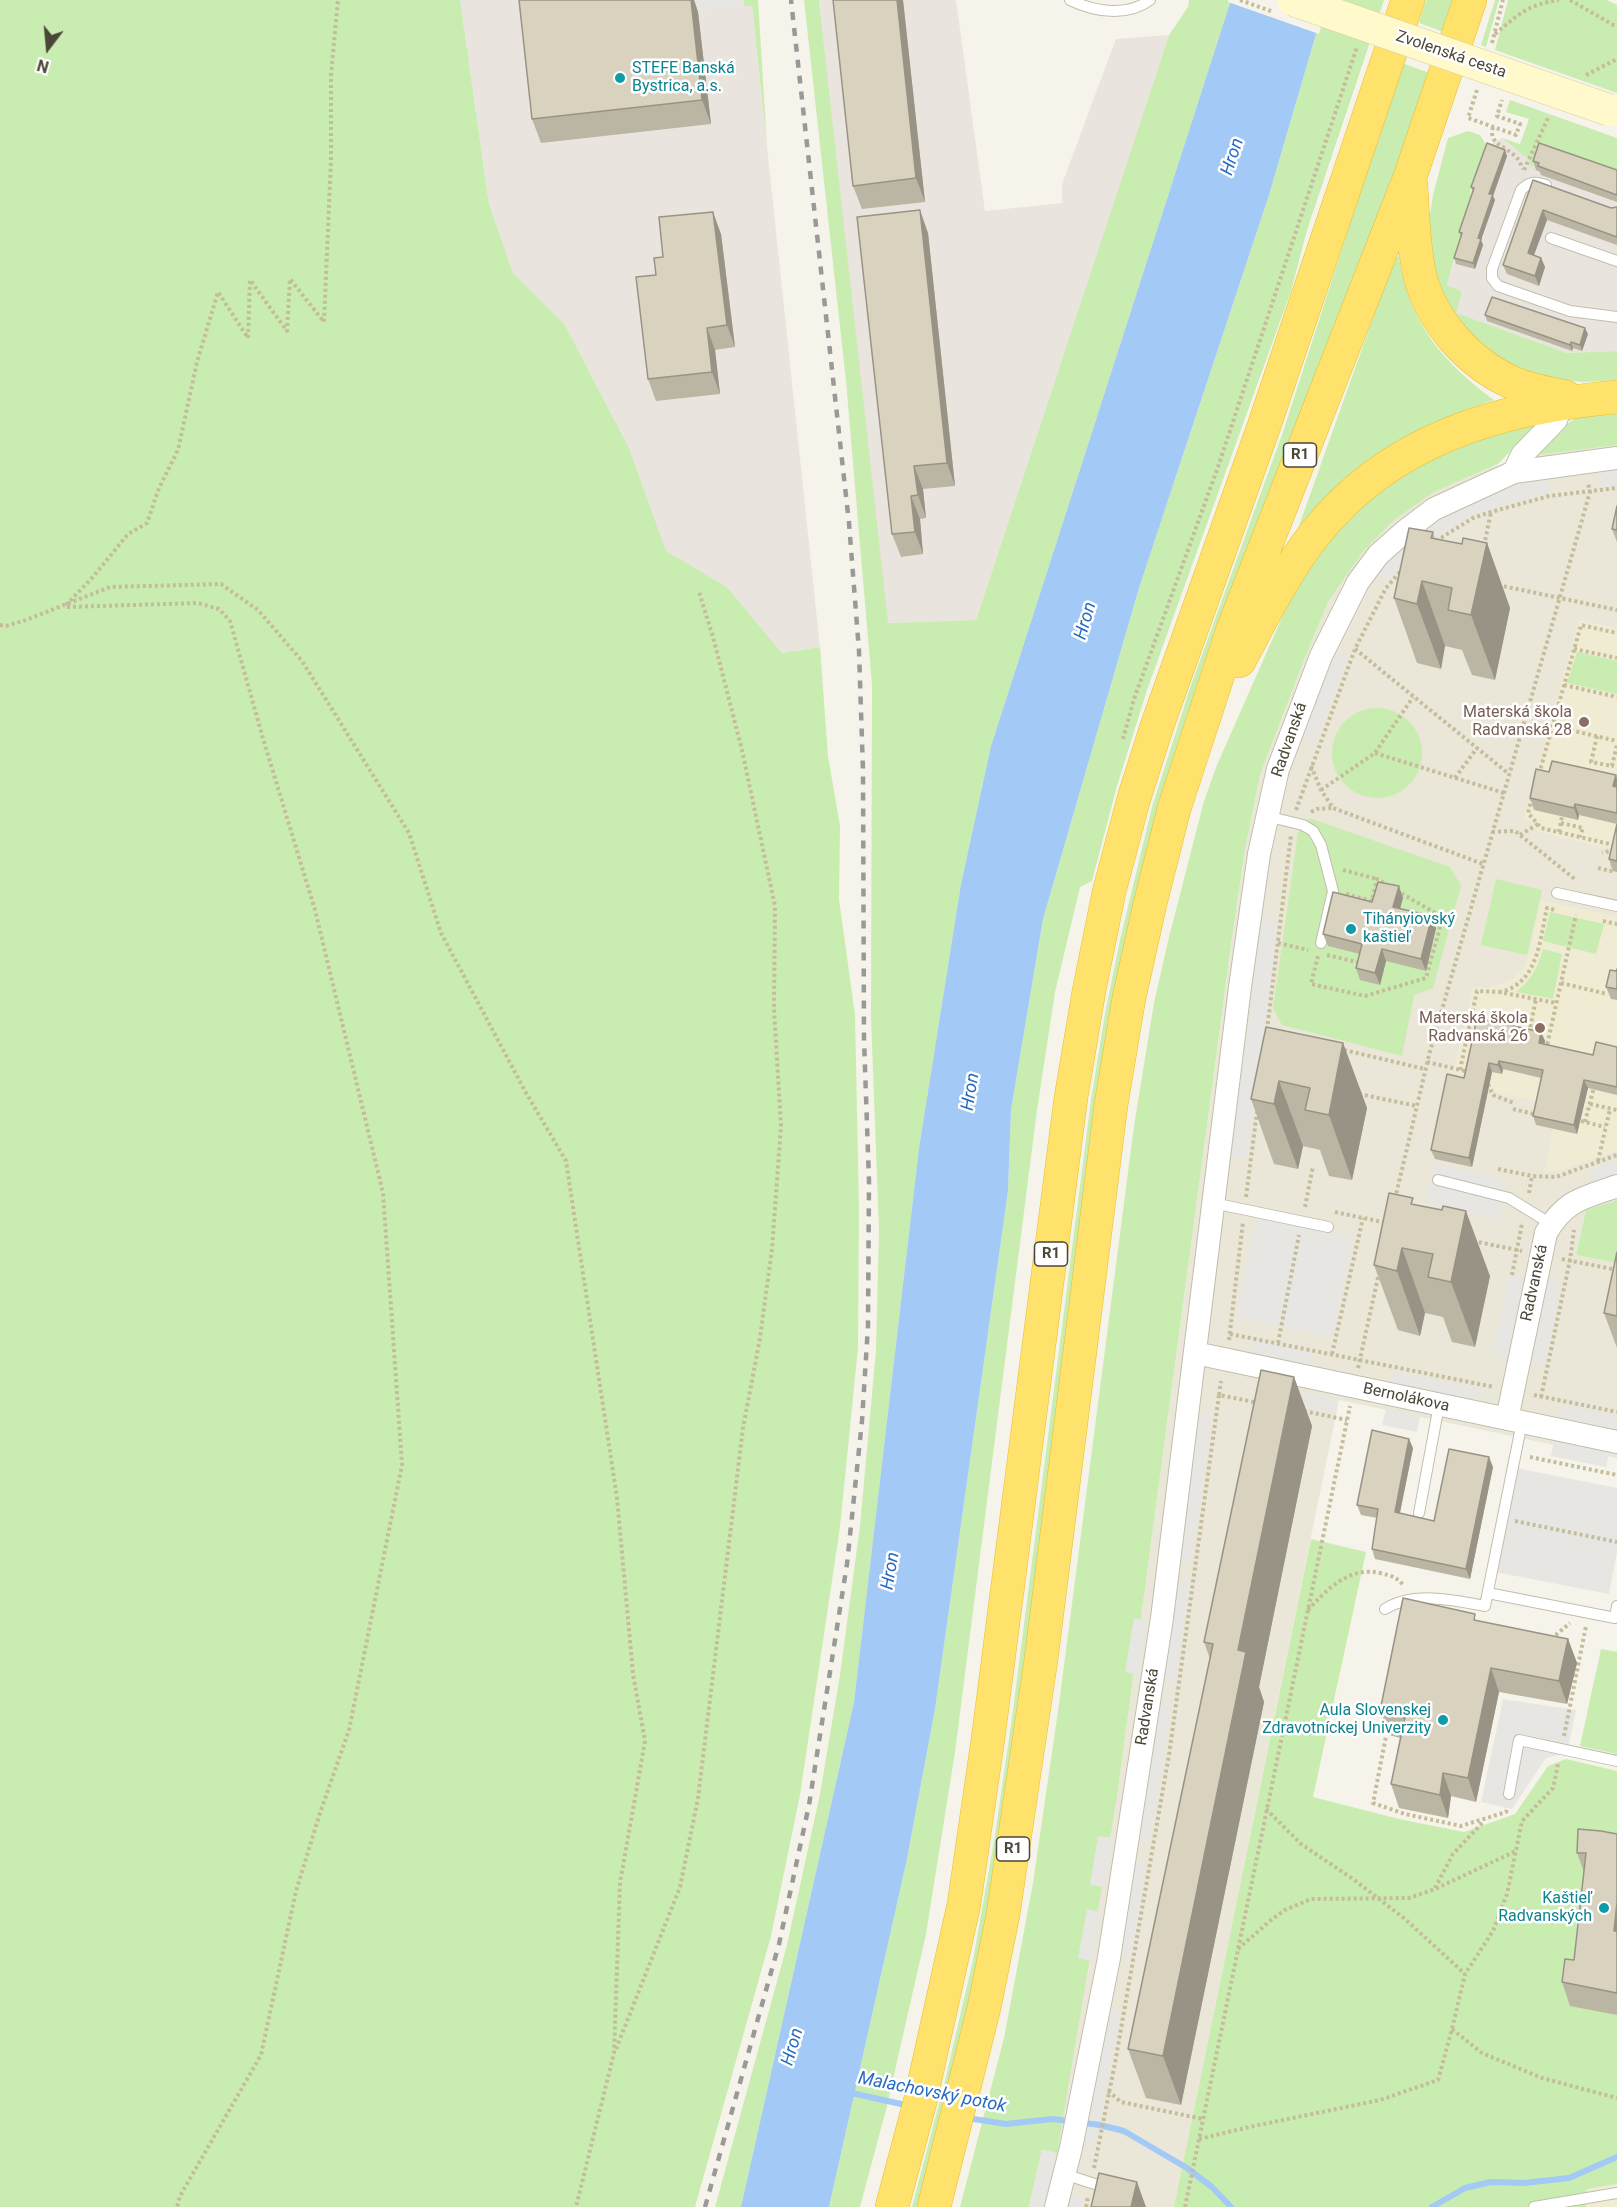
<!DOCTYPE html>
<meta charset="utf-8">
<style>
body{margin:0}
#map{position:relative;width:1617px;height:2207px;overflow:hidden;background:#f6f4ea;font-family:Roboto,sans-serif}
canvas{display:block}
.north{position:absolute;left:18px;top:18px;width:60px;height:60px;-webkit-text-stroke:4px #fff;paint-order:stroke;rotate:196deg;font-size:16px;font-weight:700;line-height:24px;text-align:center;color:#4b4637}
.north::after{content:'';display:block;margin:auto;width:21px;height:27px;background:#4b4637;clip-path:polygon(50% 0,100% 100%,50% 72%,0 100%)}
</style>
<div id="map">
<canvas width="1617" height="2207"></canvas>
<div class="north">N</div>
</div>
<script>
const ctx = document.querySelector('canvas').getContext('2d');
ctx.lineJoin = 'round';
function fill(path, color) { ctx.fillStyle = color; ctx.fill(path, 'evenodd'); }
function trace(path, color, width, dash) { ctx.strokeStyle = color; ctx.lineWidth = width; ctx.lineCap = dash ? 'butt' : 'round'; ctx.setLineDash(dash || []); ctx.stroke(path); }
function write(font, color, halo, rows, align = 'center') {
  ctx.font = font + ' Roboto,sans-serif'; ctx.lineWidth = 5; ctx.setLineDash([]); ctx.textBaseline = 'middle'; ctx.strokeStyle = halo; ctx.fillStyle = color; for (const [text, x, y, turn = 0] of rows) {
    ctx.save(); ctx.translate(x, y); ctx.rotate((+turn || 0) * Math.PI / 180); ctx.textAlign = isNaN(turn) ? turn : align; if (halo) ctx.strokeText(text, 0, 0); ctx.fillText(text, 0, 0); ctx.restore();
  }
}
const residential = new Path2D(`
 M1617 445V1200L1586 1210 1576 1255 1617 1263V1458L1339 1400 1174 2207H1042L1051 2168 1117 1797 1231 945 1245 849 1260 775 1302 665 1328 602 1362 553 1393 521 1434 492 1492 467 1538 455Z`);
const industrial = new Path2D(`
 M460 0H743L744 6 752 5 820 647 782 653 727 587 666 552 629 448 565 325 513 273 489 204Z
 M819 0H956L985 211 1062 203V184L1116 39 1169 35 976 620 887 623Z
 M1502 138 1528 159 1533 168 1539 148 1617 176V351L1567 353 1455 313 1462 291 1447 285 1460 244 1459 237 1470 191 1487 146Z`);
const education = new Path2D(`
 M1579 620 1617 628V850L1538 832 1524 816Z
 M1541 900 1617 917V1151L1560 1170 1545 1173 1553 1129 1536 1125 1541 1102 1451 1083 1473 987 1486 988 1499 985 1514 978 1524 967 1529 955Z
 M1617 2184V2207H1586L1587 2189Z`);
const green = new Path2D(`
 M0 0H460L489 204 513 273 565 325 629 448 666 551 727 587 782 653 820 647 828 756 840 826 839 899 855 1015 859 1208 858 1348 840 1527 800 1795 771 1936 695 2207H0Z
 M743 0H758L767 146 752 6H744Z
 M804 0H819L888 623 976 620 1169 35 1188 7 1189 0H1231L991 746 961 884 919 1148 854 1702 741 2207H715L787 1945 820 1794 840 1675 860 1526 876 1350 879 1230 871 1017 872 685 846 381Z
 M1326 0H1384L1307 230 1291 291 1147 690 1117 786 1092 881 1080 887 1055 992 1037 1110 955 1752 926 1934 886 2110 860 2207H829L907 1859 935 1709 1008 1191 1011 1110 1043 919 1139 588 1269 195Z
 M1426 0H1457L1447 33 1419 23Z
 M1495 0H1499L1486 47 1481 45Z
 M1508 0H1607L1617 5V93L1495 50Z
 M1402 63 1432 74 1198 691 1020 1718 981 1962 921 2207H912L945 2081 973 1960 994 1842 1012 1718 1091 1100 1105 1014 1120 940 1152 807 1190 688 1283 432Z
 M1510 100 1617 138V176L1539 149 1532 169 1528 159 1502 138 1520 144 1529 119 1506 112Z
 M1468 131 1480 135 1487 146 1470 191 1471 197C1462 227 1456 255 1447 285L1462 291 1456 313 1567 353 1617 351V380L1583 382 1529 376 1486 354 1439 294 1426 240 1433 195 1448 138Z
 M1395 256 1399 257C1408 321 1443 363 1494 400 1414 426 1341 464 1295 537Z
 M1617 411V445L1538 455C1545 439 1567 421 1584 415 1594 412 1606 412 1617 411Z
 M1536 423 1534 427 1498 464 1434 492 1393 521 1362 553 1328 602 1302 665 1260 775 1245 849 1231 945 1117 1797 1057 2153 1042 2150 1029 2207H960L1004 2038 1033 1883 1059 1704 1134 1126 1154 1003 1168 941 1204 801 1217 765 1292 595 1313 559 1363 501 1445 447Z
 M1577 652 1617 661V694L1567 683Z
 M1332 753a45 45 0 1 1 90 0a45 45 0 1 1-90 0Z
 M1309 818 1450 867 1461 886 1433 988 1414 995 1402 1056 1282 1025 1273 1008 1298 832Z
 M1496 879 1542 890 1527 955 1481 945Z
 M1550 912 1604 924 1596 954 1543 941Z
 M1543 949 1562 954 1553 999 1516 992C1532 979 1537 969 1543 949Z
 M1617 1200V1263L1576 1255 1586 1210Z
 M1311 1539 1366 1552 1313 1797 1399 1819 1464 1832 1515 1814 1548 1766 1566 1759 1617 1771V2184L1587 2189 1586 2207H1174Z
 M1601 1649 1617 1652V1754L1580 1746Z`);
const parking = new Path2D(`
 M583 0H743L744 6 585 21Z
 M1617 469V485L1601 487 1599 471Z
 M1547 478 1549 492 1474 514 1432 540 1403 564 1387 580 1376 571 1422 527 1469 501 1515 486Z
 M1333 650 1348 656 1316 742 1301 736Z
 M1262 920 1279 922 1247 1158 1230 1156Z
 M1617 1160V1175L1594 1183 1589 1170Z
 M1435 1164 1506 1180 1498 1219 1426 1203Z
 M1257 1216 1354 1237 1333 1338 1235 1317Z
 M1509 1273 1524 1276 1507 1357 1492 1354Z
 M1547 1280 1562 1284 1545 1365 1530 1362Z
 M1254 1340 1311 1352 1309 1366 1251 1355Z
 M1394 1370 1480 1388 1477 1402 1391 1384Z
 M1262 1384 1336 1399 1333 1413 1259 1398Z
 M1562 1404 1617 1416V1431L1559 1419Z
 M1386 1409 1420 1416 1417 1432 1382 1425Z
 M1198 1414 1212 1416 1192 1560 1177 1558Z
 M1554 1441 1609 1453 1606 1467 1551 1456Z
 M1516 1468 1617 1488V1552L1609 1594 1495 1572Z
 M1175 1578 1190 1580 1175 1683 1161 1681Z
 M1134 1618 1148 1621 1139 1675 1125 1672Z
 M1159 1699 1173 1702 1149 1844 1135 1841Z
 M1503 1699 1576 1710 1567 1753 1546 1758 1512 1809 1481 1802Z
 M1098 1836 1113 1838 1105 1887 1090 1885Z
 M1133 1861 1147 1863 1130 1958 1116 1956Z
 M1087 1909 1101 1912 1092 1961 1078 1958Z
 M1106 2009 1121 2012 1094 2147 1079 2144Z
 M1042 2149 1057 2153 1045 2207H1029Z
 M1071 2196 1084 2198 1082 2207H1068Z`);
const water = new Path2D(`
 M1231 0H1326L1269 195 1139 588 1043 919 1011 1110 1008 1191 935 1709 907 1859 829 2207H741L854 1702 919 1148 961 884 991 746Z`);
const pier = new Path2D(`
 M1228 0H1329L1319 34 1228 2Z`);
const stream = new Path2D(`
 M847 2092 910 2106
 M967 2118 1006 2124 1053 2119 1100 2125 1124 2131 1187 2168 1212 2187 1231 2207
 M1432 2207 1465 2188 1491 2182 1524 2183 1569 2178 1617 2157`);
const path = new Path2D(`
 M1570 0 1617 27
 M1495 34C1519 14 1527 5 1559 0
 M1492 43 1503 0
 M1586 75 1617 59
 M1477 90 1468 118 1516 135 1520 124 1497 116 1502 100
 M1493 127C1488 144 1505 146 1515 156 1519 159 1521 165 1523 169
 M1524 170 1549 116
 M1436 541 1473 518 1491 512 1549 496 1617 488
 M1484 546 1491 512
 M1498 585 1617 610
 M66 605 93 577 128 534 147 523 159 488 178 450 197 362 218 292 248 338 250 280 287 331 290 279 324 322 331 160V75L338 0
 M67 607 198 603 219 609 230 621 264 742 315 910 383 1193 402 1465 349 1730 320 1813 296 1891 261 2055 180 2196 177 2207
 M0 625 6 626 26 620 110 587 221 584 258 610 302 661 409 833 441 933 525 1091 566 1161 617 1498 633 1674 645 1741 620 1883 614 2053 576 2207
 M1355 649 1509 774
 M1574 649 1617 658
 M1564 685 1617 697
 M1553 726 1617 741
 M1597 736 1591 762 1612 766 1617 745
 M1123 739 1134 699 1218 467 1357 47
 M1375 753 1504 793
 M1311 766 1321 790 1333 808 1483 864
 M1539 774 1581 625 1617 633
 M1455 778 1477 748
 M1321 790 1375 753 1413 697
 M1532 798 1528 813 1541 828 1614 845 1613 850 1602 853
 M1296 810 1355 649 1386 588 1401 571
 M1311 812 1317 809 1332 808
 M1561 823 1583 828 1580 837
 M1492 832 1515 831 1576 880
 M1559 832 1562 816
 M1520 835 1538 824
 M1598 868 1611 871 1613 864
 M1343 870 1377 879
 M1346 894 1372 901 1377 879 1388 885
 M1603 921 1617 924
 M1278 943 1308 950
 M1327 955 1361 963
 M1318 956 1311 984 1365 996 1426 978 1440 927 1437 914 1397 891
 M1561 983 1607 994
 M1499 992C1504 991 1509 990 1513 987 1539 973 1541 933 1547 908L1555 910
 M1267 1030 1291 835
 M1529 1033 1536 999
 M1344 1050 1425 1069
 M1546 1050 1576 915
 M1427 1062 1469 1072
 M1460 1070 1477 991 1499 992 1556 1003
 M1488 1084 1493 1095 1514 1103
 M1359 1094 1417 1106
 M1590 1104 1617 1110
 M1513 1109 1538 1115
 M1581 1121 1605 1127
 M1585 1122 1594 1087
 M1598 1161 1610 1109
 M1498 1169 1532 1176 1556 1177 1617 1155
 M1529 1193 1532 1176
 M1246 1197 1257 1112
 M1395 1199 1429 1055 1590 492 1588 483
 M1305 1207 1313 1166
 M1335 1212 1387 1223
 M1473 1241 1522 1251
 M1562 1259 1617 1270
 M1512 1275 1522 1224
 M1230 1334 1494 1387
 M1229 1340 1243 1222
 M1278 1343 1299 1235
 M1332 1354 1363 1218
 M1358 1368 1379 1273
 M1219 1395 1221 1381
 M1534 1395 1617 1412
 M1541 1397 1570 1260 1574 1230
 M1304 1411 1347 1420
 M1530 1457 1617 1475
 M1515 1521 1617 1542
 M1308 1610C1327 1589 1350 1566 1380 1573 1392 1576 1397 1577 1404 1586
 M1551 1639 1570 1623
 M1388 1726 1373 1803 1405 1814 1461 1826 1506 1812 1507 1809
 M1564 1736 1586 1626
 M1266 1809 1301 1844 1353 1879 1405 1919 1465 1974
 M1435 1888 1453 1854 1483 1822
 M1238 1949 1271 1920 1285 1910 1311 1899 1409 1898 1435 1889 1516 1851
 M1452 2029 1482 2053 1542 2078 1617 2098
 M616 2049 680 1887 698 1798 743 1428 760 1338 772 1249 781 1126 774 1009 775 906 742 750 713 637 699 592
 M1108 2091 1121 2102 1203 2119
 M1199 2139 1249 2127 1380 2100 1438 2080 1452 2029 1465 1974 1493 1931 1507 1894 1522 1821 1553 1788 1558 1764
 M1094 2168 1115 2063 1169 1755 1219 1395 1259 1403
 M1086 2207 1088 2196
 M1185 2207 1350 1406`);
const lane = new Path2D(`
 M1070 0C1095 12 1127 17 1150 0
 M1546 185C1535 181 1529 182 1521 190L1492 269V278L1498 286 1570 311 1617 317
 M1551 238 1617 261
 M1266 816 1303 825 1313 831 1321 845 1333 891 1321 943
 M1557 893 1617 906
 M1438 1180 1509 1198 1551 1224
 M1213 1203 1328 1227
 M1419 1513 1439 1405
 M1488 1593 1615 1618 1617 1606
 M1385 1609C1414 1591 1454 1600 1485 1606L1522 1422
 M1509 1794 1519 1740 1617 1761
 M1064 2174 1110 2189
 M1534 2207 1617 2193`);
const street = new Path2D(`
 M1514 472 1522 455 1556 420 1562 403
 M1195 1353 1617 1442
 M1507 1419 1546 1233C1565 1200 1583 1198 1617 1186
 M1056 2207 1071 2148 1109 1958 1162 1618 1240 987 1259 854 1278 769 1321 656 1358 582 1378 555 1405 531 1434 509 1514 472 1617 458`);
const highway = new Path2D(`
 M1411 185C1413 215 1413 246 1420 276 1431 320 1468 362 1509 381 1527 390 1547 393 1566 397
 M1239 661C1262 619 1284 573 1314 535 1389 439 1501 407 1617 397
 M892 2207 920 2102 964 1904 988 1739 1071 1097 1089 991 1109 892 1134 798 1157 726 1264 426 1408 0
 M934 2207 984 2008 1003 1915 1041 1660 1111 1105 1129 998 1150 904 1174 809 1233 629 1410 177 1470 0`);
const rail = new Path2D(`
 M705 2207 779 1944 809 1805 847 1564 862 1421 868 1326 869 1181 864 1040 863 771 859 651 849 523 791 0`);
const pathBridge = new Path2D(`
 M1240 0 1271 11`);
const secondaryBridge = new Path2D(`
 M1293 0 1609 110`);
const wall = new Path2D(`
 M519 0H694L698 12 711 124 541 143 532 119Z
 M903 0 925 202 862 209 853 186Z
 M1507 156 1493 196 1495 200 1481 240 1483 245 1475 269 1456 264 1454 258 1461 237 1459 232 1473 192 1471 187Z
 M1533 161 1617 170V202L1541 175 1540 172 1536 170Z
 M1533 180 1611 208 1617 207V245L1547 220 1534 255 1541 258 1545 267 1539 286 1507 274 1503 265Z
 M928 233 955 486 923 489 926 518 920 519 923 554 901 557 892 534Z
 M721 234 735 347 715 350 720 394 656 401 648 379 656 275 663 257Z
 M1485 315 1588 334 1582 351 1573 348 1572 351 1487 321Z
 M1617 506V542L1612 529Z
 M1433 532 1435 539 1462 544 1487 543 1510 608 1495 680 1472 675 1462 650 1445 646 1441 669 1417 663 1394 598Z
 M1549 772 1617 778V872L1613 871 1609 859 1617 824 1579 815 1578 820 1534 810 1530 798Z
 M1403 898 1400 909 1432 916 1436 928 1426 971 1386 961 1380 985 1360 980 1356 968 1360 954 1328 946 1323 934 1372 902Z
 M1617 969V1000L1611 999 1606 987Z
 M1541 1032 1545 1041 1544 1045 1593 1055 1617 1047V1095L1588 1088 1577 1134 1536 1125 1533 1116 1541 1078 1503 1069 1502 1074 1492 1072 1472 1167 1435 1159 1431 1150 1464 1078Z
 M1343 1043 1367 1108 1352 1180 1329 1176 1320 1150 1303 1146 1298 1169 1274 1164 1251 1099Z
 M1415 1204 1490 1276 1475 1347 1452 1342 1443 1317 1425 1313 1420 1336 1398 1330 1374 1265Z
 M1617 1252V1348L1604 1313Z
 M1294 1377 1312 1426 1259 1687 1264 1702 1181 2105 1146 2098 1128 2049 1210 1659 1204 1642Z
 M1413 1448 1400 1513 1434 1521 1493 1467 1470 1579 1375 1559 1372 1549 1377 1518 1361 1515 1357 1505Z
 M1477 1621 1568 1639 1577 1663 1567 1704 1499 1692 1476 1802 1451 1796 1448 1818 1399 1808 1391 1784 1400 1738 1389 1735 1380 1711Z
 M1617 1834V2015L1570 2006 1562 1982 1574 1960 1584 1872 1577 1853Z`);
const shadedWall = new Path2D(`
 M691 0H694L698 12 711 124 702 100Z
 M897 0H903L925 202 916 178Z
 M1505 150 1507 156 1493 196 1495 200 1481 240 1483 245 1475 269 1473 263 1478 238 1489 194Z
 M920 210 928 233 955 486 947 463Z
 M1543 210 1547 220 1531 263 1528 253Z
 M713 212 721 234 735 347 727 325Z
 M1541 258 1545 267 1539 286 1535 276Z
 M707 328 715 350 720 394 712 372Z
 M1585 328 1588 334 1582 351 1580 345Z
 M1571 342 1573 348 1572 351 1570 345Z
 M914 466 923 489 926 518 918 495Z
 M911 496 920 519 923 554 915 532Z
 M1487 543 1510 608 1495 680 1471 615Z
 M1422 581 1445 646 1441 669 1417 604Z
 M1616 775 1617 778V796L1613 786Z
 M1575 804 1579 815 1578 820 1574 808Z
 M1399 886 1403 898 1397 919 1393 907Z
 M1432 916 1436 928 1426 971 1421 959Z
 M1382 949 1386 961 1380 985 1375 973Z
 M1541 1032 1545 1041 1542 1052 1539 1043Z
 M1343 1043 1367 1108 1352 1180 1329 1115Z
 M1499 1061 1503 1069 1502 1074 1498 1065Z
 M1489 1063 1492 1072 1472 1167 1469 1158Z
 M1584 1080 1588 1088 1577 1134 1574 1125Z
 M1279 1081 1303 1146 1298 1169 1274 1104Z
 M1466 1211 1490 1276 1475 1347 1451 1282Z
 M1402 1248 1425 1313 1420 1336 1397 1271Z
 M1294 1377 1312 1426 1259 1687 1264 1702 1181 2105 1163 2056 1238 1650Z
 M1409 1439 1413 1448 1398 1522 1395 1512Z
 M1489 1457 1493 1467 1470 1579 1466 1569Z
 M1568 1639 1577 1663 1567 1704 1559 1681Z
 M1491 1668 1499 1692 1476 1802 1468 1778Z
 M1443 1773 1451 1796 1448 1818 1440 1795Z
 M1617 1902V1939L1614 1931Z
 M1137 2182 1146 2207H1131Z`);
const building = new Path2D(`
 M519 0H691L702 100 532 119Z
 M833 0H897L916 178 853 186Z
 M1487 143 1505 150 1489 194H1493L1478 238 1481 239 1473 263 1454 258 1462 233 1459 232 1474 188 1471 187Z
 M1539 143 1617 170V195L1538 166 1539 163 1533 161Z
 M1533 180 1611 208 1617 207V237L1543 210 1528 253 1541 258 1535 276 1503 265Z
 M920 210 947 463 914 466 918 495 911 496 915 532 892 534 857 217Z
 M713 212 727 325 707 328 712 372 648 379 636 277 656 275 654 258 663 257 659 217Z
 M1492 297 1585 328 1580 345 1571 342 1570 345 1485 315Z
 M1617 506V530L1612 529Z
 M1409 528 1433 532 1431 538 1462 544 1463 538 1487 543 1471 615 1448 610 1452 588 1422 581 1417 604 1394 598Z
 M1552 761 1616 775 1613 786 1617 787V813L1575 804 1574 808 1530 798 1536 769 1549 772Z
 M1617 824V861L1609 859Z
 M1378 882 1399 886 1393 907 1432 916 1421 959 1382 949 1375 973 1356 968 1362 944 1323 934 1333 892 1372 902Z
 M1617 969V989L1606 987 1610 970 1616 971Z
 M1477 1018 1541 1032 1539 1043 1593 1055 1596 1042 1617 1047V1087L1584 1080 1574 1125 1533 1116 1543 1070 1499 1061 1498 1065 1489 1063 1469 1158 1431 1150 1447 1074 1464 1078Z
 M1266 1027 1343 1043 1329 1115 1305 1110 1310 1088 1279 1081 1274 1104 1251 1099Z
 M1389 1193 1413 1198 1411 1204 1442 1210 1443 1206 1466 1211 1451 1282 1428 1277 1433 1254 1402 1248 1397 1271 1374 1265Z
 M1617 1252V1316L1604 1313Z
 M1261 1370 1294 1377 1238 1650 1246 1652 1163 2056 1128 2049 1213 1644 1204 1642Z
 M1372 1430 1409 1439 1395 1512 1434 1521 1449 1449 1489 1457 1466 1569 1372 1549 1378 1509 1357 1505Z
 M1403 1598 1475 1614 1474 1620 1568 1639 1559 1681 1491 1668 1468 1778 1443 1773 1440 1795 1391 1784 1405 1717 1380 1711Z
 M1578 1829 1601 1831 1617 1834V1902L1614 1931H1617V1993L1562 1982 1565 1959 1574 1960 1586 1853H1577Z
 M1099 2173 1137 2182 1131 2207H1091Z`);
const markers = [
 [620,78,6,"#0f9aa8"],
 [1584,722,6,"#8d6e63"],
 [1351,929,6,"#0f9aa8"],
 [1540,1028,6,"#8d6e63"],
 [1443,1720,6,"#0f9aa8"],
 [1604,1908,6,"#0f9aa8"]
];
const shields = [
 [1300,455,33],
 [1051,1254,33],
 [1013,1849,33]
];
const shieldNames = [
 ["R1",1300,455],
 ["R1",1051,1254],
 ["R1",1013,1849]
];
const streetNames = [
 ["Zvolenská cesta",1451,55,19],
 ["Radvanská",1290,740,-71],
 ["Radvanská",1535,1283,-78],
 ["Bernolákova",1406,1398,12],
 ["Radvanská",1148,1707,-81]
];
const cultureNames = [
 ["STEFE Banská",632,69],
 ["Bystrica, a.s.",632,87],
 ["Tihányiovský",1363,920],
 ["kaštieľ",1363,938],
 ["Aula Slovenskej",1431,1711,"right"],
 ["Zdravotníckej Univerzity",1431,1729,"right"],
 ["Kaštieľ",1592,1899,"right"],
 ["Radvanských",1592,1917,"right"]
];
const educationNames = [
 ["Materská škola",1572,713],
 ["Radvanská 28",1572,731],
 ["Materská škola",1528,1019],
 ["Radvanská 26",1528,1037]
];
const waterNames = [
 ["Hron",1233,157,-72],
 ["Hron",1086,621,-74],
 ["Hron",971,1092,-81],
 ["Hron",891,1571,-80],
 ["Hron",793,2047,-74],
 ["Malachovský potok",932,2093,11]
];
fill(residential, '#eae7d8');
fill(industrial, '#e9e5de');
fill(education, '#f0ecd3');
fill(green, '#c9ecb1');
fill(parking, '#e7e6e2');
fill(water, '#a3c9f6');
fill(pier, '#f6f4ea');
trace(stream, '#a3c9f6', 6);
trace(lane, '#c2beac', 12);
trace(street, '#c2beac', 24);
trace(highway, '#e8bd32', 34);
trace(path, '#c5bc9c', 4, [3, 3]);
trace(lane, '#fff', 10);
trace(street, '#fff', 22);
trace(highway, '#ffe26c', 33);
trace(rail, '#999', 4.5, [8, 8]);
trace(secondaryBridge, '#d9d097', 33, []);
trace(pathBridge, '#c5bc9c', 4, [3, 3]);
trace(secondaryBridge, '#fff9cb', 32);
fill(wall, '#bbb5a3');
fill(shadedWall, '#989385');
fill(building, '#d9d2be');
trace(building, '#989385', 1.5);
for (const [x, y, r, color] of markers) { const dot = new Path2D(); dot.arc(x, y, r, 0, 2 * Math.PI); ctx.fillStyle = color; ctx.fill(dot); trace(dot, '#fff', 2); }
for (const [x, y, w] of shields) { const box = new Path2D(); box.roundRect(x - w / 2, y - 12, w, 24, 4.5); ctx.fillStyle = '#fff'; ctx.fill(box); trace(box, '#4b4637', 1.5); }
write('bold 15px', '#4b4637', null, shieldNames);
write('16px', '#4b4637', '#fff', streetNames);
write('16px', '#0d838f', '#fff', cultureNames, 'left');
write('16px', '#785e54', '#fff', educationNames, 'right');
write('italic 18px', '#276bc0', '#fff', waterNames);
</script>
